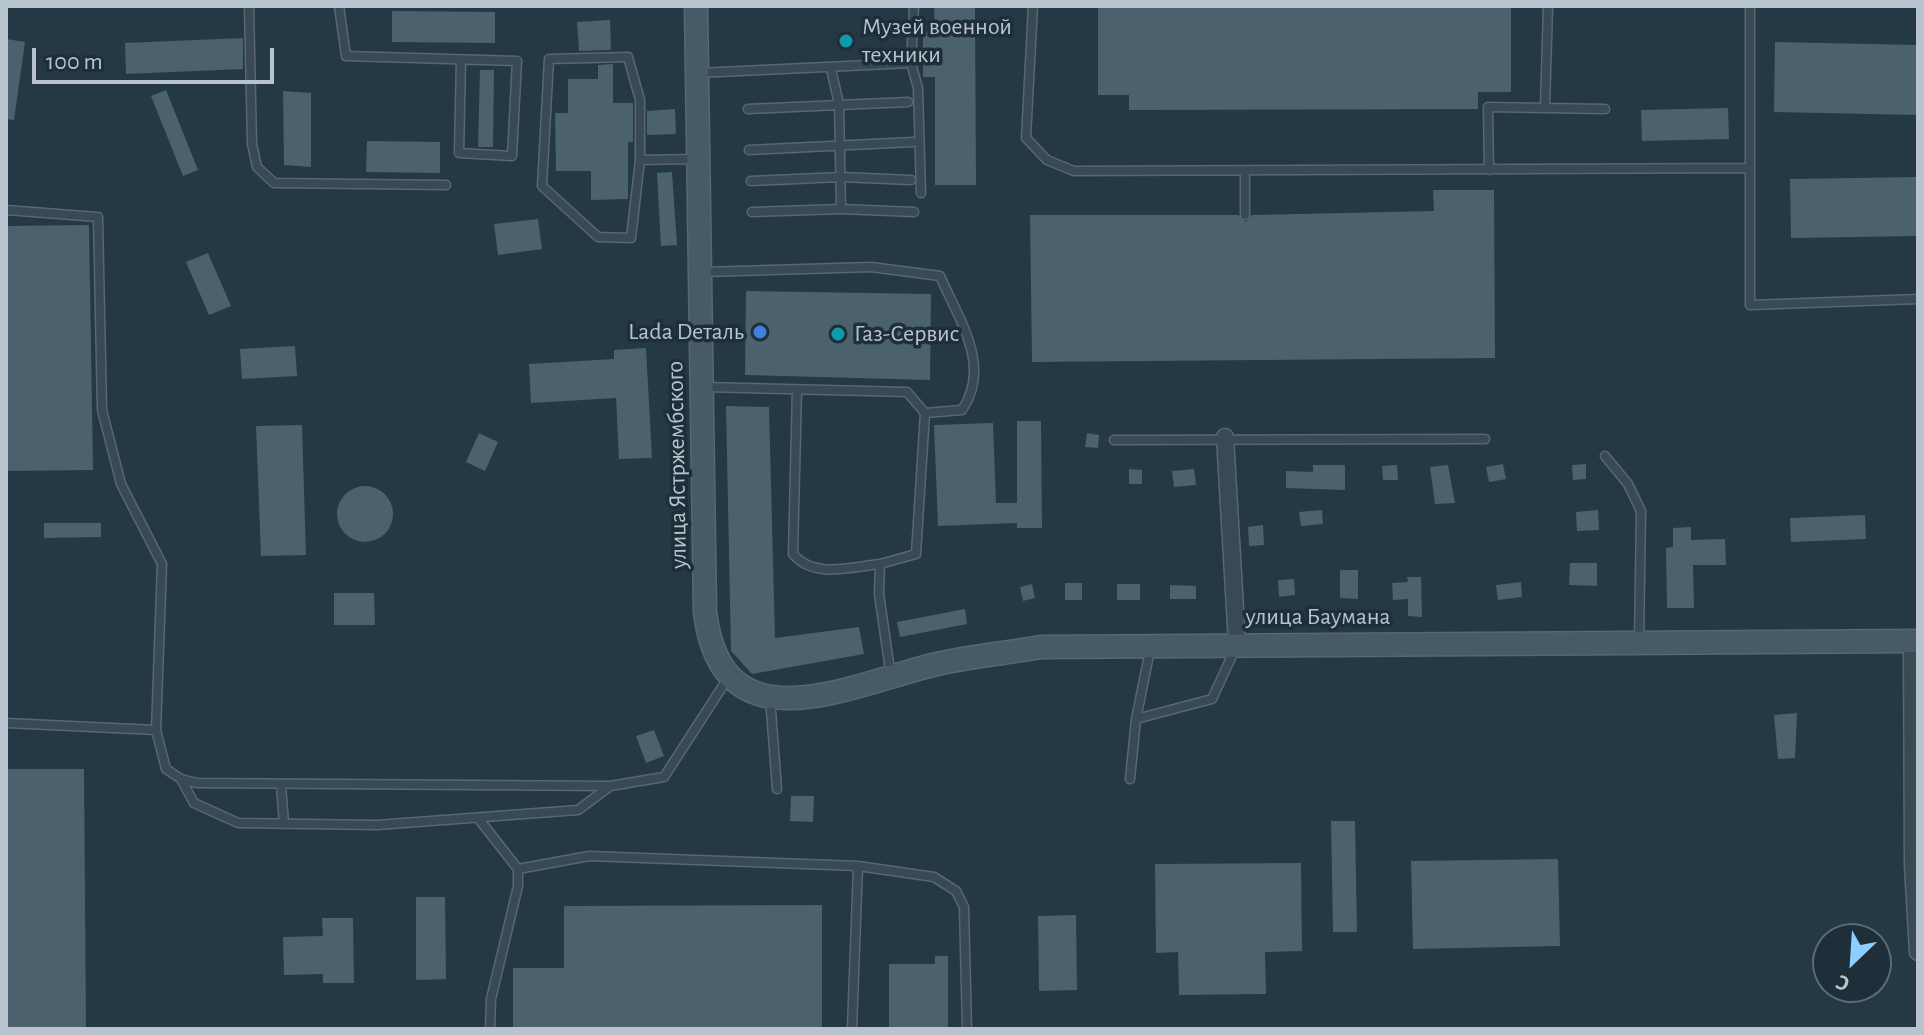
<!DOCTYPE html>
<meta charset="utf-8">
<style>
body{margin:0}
#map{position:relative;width:1924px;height:1035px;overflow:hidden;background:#243945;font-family:"Alegreya Sans",sans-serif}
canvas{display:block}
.frame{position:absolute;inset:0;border:8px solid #b7c4ce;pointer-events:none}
.north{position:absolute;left:1812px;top:923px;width:80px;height:80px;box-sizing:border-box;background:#1e2f3a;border:2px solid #5b6b75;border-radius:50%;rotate:205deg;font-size:22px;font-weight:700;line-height:32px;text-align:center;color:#b7c4ce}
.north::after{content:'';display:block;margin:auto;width:28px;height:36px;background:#8bceff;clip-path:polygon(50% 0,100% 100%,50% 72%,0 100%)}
.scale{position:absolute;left:32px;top:48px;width:242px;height:36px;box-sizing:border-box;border:4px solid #b7c4ce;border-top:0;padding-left:10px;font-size:24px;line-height:28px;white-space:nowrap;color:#b7c4ce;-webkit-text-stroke:6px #1e2f3a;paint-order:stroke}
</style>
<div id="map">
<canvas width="1924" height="1035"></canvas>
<div class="frame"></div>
<div class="north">С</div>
<div class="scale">100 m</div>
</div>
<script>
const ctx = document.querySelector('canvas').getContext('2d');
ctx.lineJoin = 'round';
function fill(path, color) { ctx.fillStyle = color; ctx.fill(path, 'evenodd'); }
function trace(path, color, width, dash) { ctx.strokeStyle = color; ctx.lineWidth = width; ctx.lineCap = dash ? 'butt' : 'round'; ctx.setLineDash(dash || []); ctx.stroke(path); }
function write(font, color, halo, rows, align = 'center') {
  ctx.font = font + ' "Alegreya Sans",sans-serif'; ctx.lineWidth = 7; ctx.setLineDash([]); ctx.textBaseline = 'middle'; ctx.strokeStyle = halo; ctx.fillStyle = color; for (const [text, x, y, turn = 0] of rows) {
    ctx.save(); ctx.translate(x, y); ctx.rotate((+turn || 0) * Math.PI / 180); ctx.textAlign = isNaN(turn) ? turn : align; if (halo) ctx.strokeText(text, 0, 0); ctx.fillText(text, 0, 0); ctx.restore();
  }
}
const building = new Path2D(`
 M934 6H975L976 185H935V77H923V32L935 31Z
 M1098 6H1511V92H1478V109L1129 110V95H1098Z
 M392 11 495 12V43L392 42Z
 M610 20 611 50 579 51 577 22Z
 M243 38V69L126 74 125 43Z
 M6 39 25 42 14 120 6 119Z
 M1775 42 1918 45V115L1774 112Z
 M613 64V103H633V142H628V199L591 200V171H556L555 113H568V79H598V65Z
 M480 70H494L493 147H478Z
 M166 90 198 170 183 176 151 96Z
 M283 91 311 93V167L284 165Z
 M1728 108 1729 139 1642 141 1641 110Z
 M675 109 676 134 647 135V111Z
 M367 141 440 142V173L366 172Z
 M672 172 677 245 661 246 657 173Z
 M1918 177V236L1791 238 1790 179Z
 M1433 190H1494L1495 358 1032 362 1030 215H1238L1246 222 1252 215 1434 211Z
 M538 219 542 249 498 255 494 224Z
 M89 225 93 470 6 471V226Z
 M208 253 231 306 209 315 186 262Z
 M746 291 931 294 930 380 745 375Z
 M295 346 297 376 242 379 240 349Z
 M646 348 652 458 619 459 616 398 531 403 529 364 614 359V350Z
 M726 406 769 407 775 638 859 627 864 654 752 674 731 651Z
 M1017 421H1041L1042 528H1017V523L938 526 934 425 993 423 996 503H1017Z
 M302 425 306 555 261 556 256 426Z
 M479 433 498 442 485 471 466 462Z
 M1087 433 1099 435 1098 448 1085 447Z
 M1503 464 1506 479 1489 482 1486 467Z
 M1586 464V479L1573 480 1572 465Z
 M1313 465H1345V490L1286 488V471L1313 472Z
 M1397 465 1398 480H1383L1382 466Z
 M1448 465 1455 503 1435 504 1430 467Z
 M1129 469 1142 470V484H1129Z
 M1194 469 1196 485 1174 487 1172 471Z
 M337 514a28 28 0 1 1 56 0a28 28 0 1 1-56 0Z
 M1322 510 1323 524 1301 526 1299 512Z
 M1598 510 1599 530 1577 531 1576 512Z
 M1865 515 1866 539 1791 542 1790 518Z
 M44 523H101V537L44 538Z
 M1263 525 1264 545 1249 546 1248 527Z
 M1691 527V540L1725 539 1726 565H1693L1694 608H1667L1666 548 1673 547V528Z
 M1570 563H1597V586L1569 585Z
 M1340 570H1358V599L1340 598Z
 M1407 577H1421L1422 617 1408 616V599L1393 600 1392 583 1408 582Z
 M1294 579 1295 595 1279 597 1278 580Z
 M1521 582 1522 597 1498 600 1496 585Z
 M1065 583H1082V600H1065Z
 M1032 584 1035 598 1023 601 1020 587Z
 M1117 584H1140V600H1117Z
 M1170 585 1196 586V599H1170Z
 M334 593H374L375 625H334Z
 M965 609 967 624 900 637 897 622Z
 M1797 713 1795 758 1778 759 1774 715Z
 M654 730 664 756 646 763 636 736Z
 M6 769H84L86 1029H6Z
 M791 796H814L813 822 790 821Z
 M1331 821H1355L1357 932H1333Z
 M1558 859 1560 946 1413 949 1411 861Z
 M1301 863 1302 951 1265 952 1266 994 1179 995 1178 952 1156 953 1155 864Z
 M416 897H445L446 979 416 980Z
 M822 905V1029H513V968H564V906Z
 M1076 915 1077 990 1039 991 1038 916Z
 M322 918H353L354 983H323V974L284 975 283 937 323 936Z
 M935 956H948V1029H889V964H935Z`);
const service = new Path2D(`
 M249 6 252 144 257 167 274 183 446 185
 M339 6 346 56 517 61 512 156 459 153 461 60
 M1033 6 1026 138 1047 160 1074 171 1748 168
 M1750 6V305L1918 299
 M911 63 918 88 921 193
 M831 69 839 104 841 209
 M698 73 911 63 914 6
 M1545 106 1548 6
 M748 109 908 102
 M749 150 913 142
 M640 160 631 238 598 237 542 186 549 59 628 57 640 100V160L697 159
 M1489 170 1488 107 1605 109
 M1245 173V215
 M751 181 841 177 911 180
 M6 210 98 217 102 410 121 484 162 564 156 730
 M752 212 841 209 914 212
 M704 272 871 267 940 276C959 320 992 366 962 410L925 413
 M704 387 907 392 925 413 916 554 880 564 879 594 891 677
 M797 390 793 554C814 579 850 567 880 564
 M1114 440 1485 439
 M1605 456 1628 484 1641 511 1639 642
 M770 697 777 789
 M1136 719 1150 650
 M6 723 156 730 166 769 181 779 197 783 610 786 664 777 728 678
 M181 779 194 803 238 823 377 825 578 810 609 787
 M1130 779 1136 719 1212 699 1236 647
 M281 785 284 824
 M478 818 518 869V886L491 999 490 1029
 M518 869 589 856 858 866 934 877 956 891 964 907 967 1029
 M852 1029 858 866`);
const minor = new Path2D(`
 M1225 437 1237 643
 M1912 641 1913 866 1918 952`);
const secondary = new Path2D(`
 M696 6 705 612C722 752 851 684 937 664 971 656 1007 653 1041 647L1918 641`);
const markers = [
 [846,41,8,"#0f9aa8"],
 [760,332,8,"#3f7fe0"],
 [838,334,8,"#0f9aa8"]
];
const poiNames = [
 ["Музей военной",862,27],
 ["техники",862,55],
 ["Lada Dеталь",744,332,"right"],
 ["Газ-Сервис",854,334]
];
const streetNames = [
 ["улица Ястржембского",677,465,-91],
 ["улица Баумана",1318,617]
];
fill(building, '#4b616e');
trace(service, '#586772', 11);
trace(minor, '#586772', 19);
trace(secondary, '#586772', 25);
trace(service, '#394a55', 8);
trace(minor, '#394a55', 16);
trace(secondary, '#475a68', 22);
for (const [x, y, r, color] of markers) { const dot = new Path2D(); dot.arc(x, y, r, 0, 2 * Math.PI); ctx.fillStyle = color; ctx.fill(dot); trace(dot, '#1e2f3a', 3); }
write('24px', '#b7c4ce', '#1e2f3a', poiNames, 'left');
write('24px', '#b7c4ce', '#1e2f3a', streetNames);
</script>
